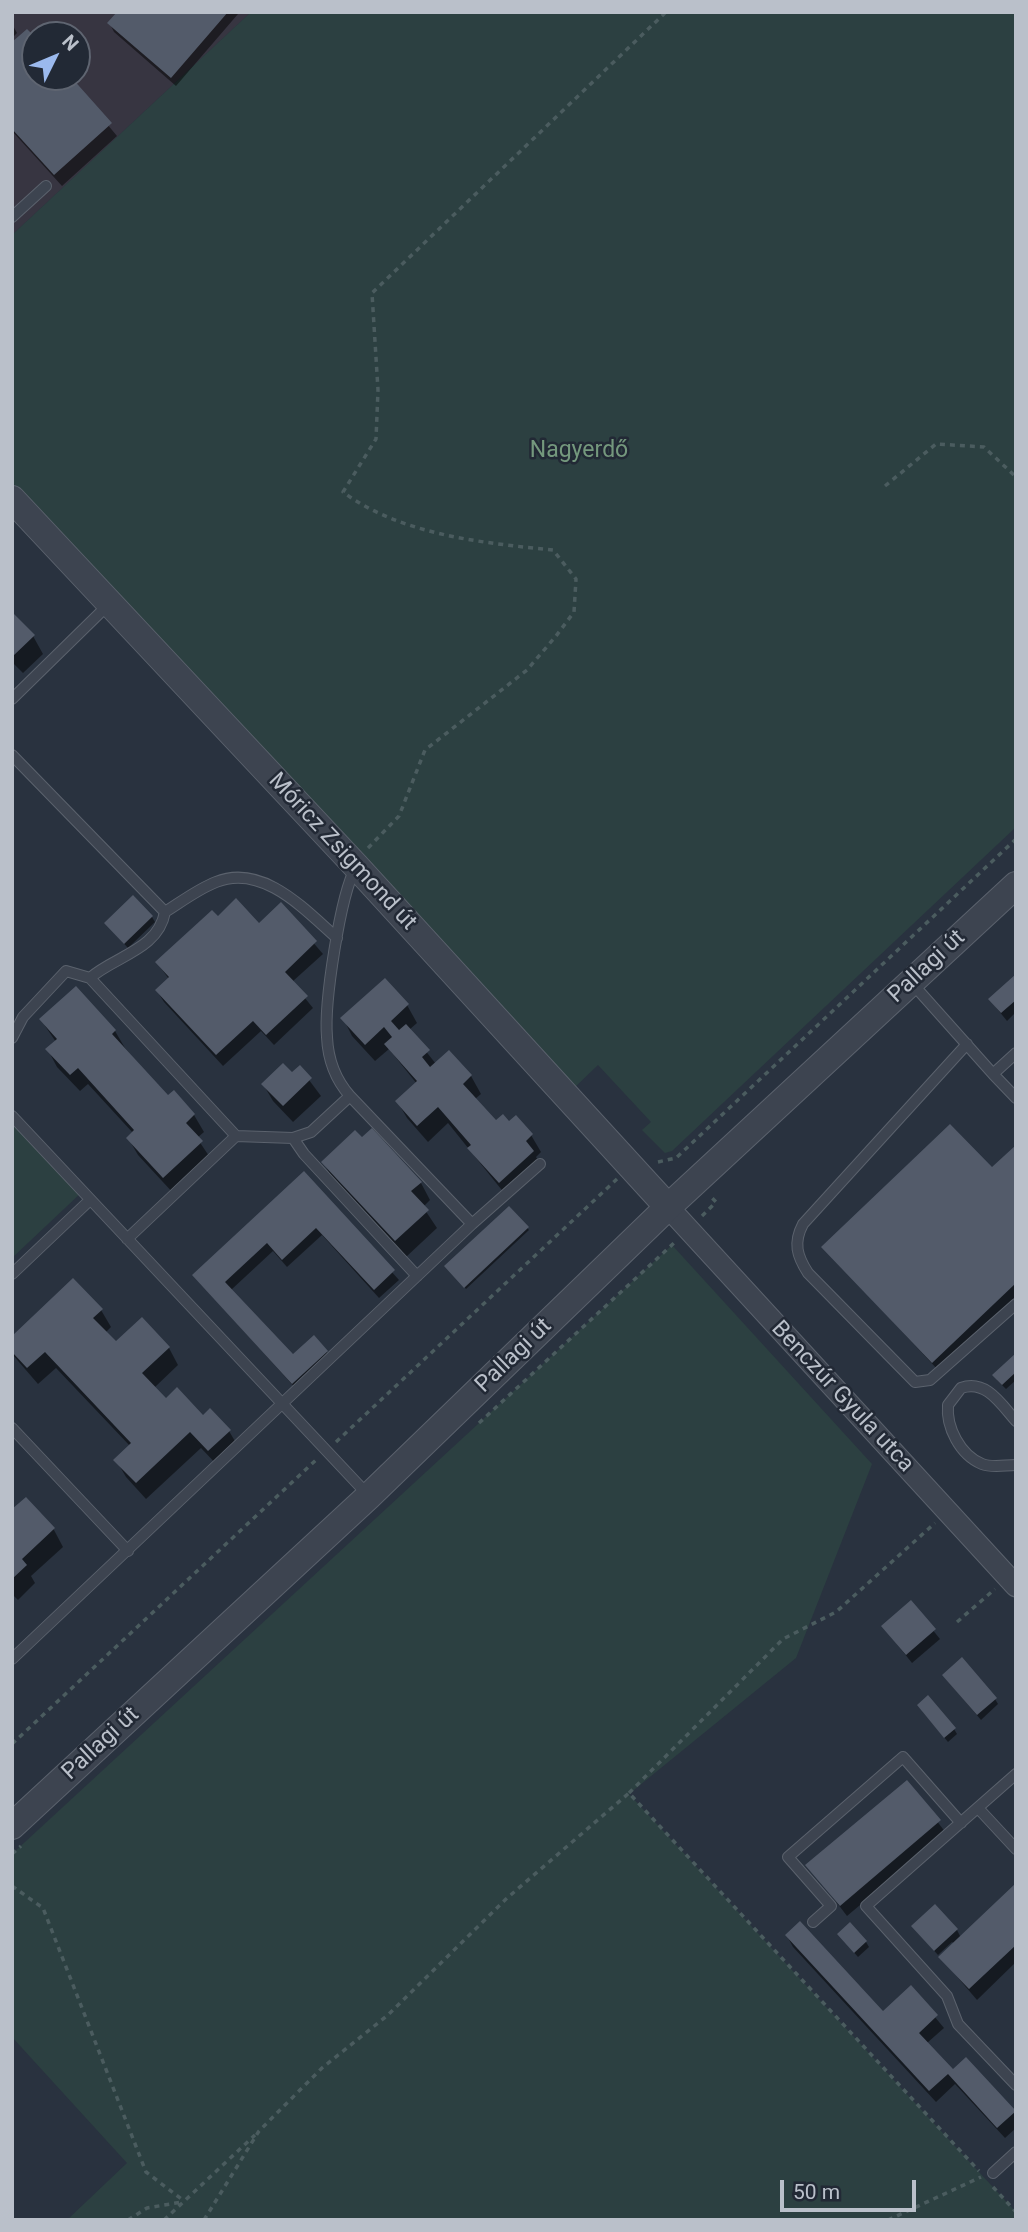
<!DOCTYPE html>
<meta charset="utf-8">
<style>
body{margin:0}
#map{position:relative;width:1028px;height:2232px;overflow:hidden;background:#29323f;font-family:Roboto,sans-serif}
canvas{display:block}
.frame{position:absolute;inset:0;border:14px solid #bac0ca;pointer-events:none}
.north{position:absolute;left:21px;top:21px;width:70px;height:70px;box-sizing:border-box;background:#222935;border:2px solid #5f6571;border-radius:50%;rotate:47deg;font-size:19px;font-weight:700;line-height:28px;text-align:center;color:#bac0ca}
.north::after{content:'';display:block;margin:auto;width:24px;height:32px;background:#9bb9ed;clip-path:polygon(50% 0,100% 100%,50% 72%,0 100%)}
.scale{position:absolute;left:780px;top:2180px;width:136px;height:32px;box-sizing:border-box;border:4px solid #bac0ca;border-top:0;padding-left:9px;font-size:21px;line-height:24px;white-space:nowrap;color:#bac0ca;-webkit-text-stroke:5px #222935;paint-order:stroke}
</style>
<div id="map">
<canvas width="1028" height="2232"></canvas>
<div class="frame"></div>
<div class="north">N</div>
<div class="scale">50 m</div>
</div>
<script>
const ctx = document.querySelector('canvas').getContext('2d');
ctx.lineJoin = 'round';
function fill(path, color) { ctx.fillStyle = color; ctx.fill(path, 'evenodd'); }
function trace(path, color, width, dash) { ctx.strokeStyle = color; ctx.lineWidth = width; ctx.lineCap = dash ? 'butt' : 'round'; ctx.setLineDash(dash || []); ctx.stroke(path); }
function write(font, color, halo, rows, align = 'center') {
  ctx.font = font + ' Roboto,sans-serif'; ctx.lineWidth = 5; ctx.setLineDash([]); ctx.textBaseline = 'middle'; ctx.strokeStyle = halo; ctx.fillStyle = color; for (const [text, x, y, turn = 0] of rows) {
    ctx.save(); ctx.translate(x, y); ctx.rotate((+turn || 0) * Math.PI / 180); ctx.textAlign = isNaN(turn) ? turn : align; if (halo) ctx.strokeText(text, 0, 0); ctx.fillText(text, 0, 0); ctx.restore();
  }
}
const medical = new Path2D(`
 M12 12H251L12 235ZM35 35H77V77H35Z`);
const green = new Path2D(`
 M251 12H1016V827L672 1151 665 1153 642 1130 651 1122 598 1065 573 1089 12 482V235Z
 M12 1116 83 1191 12 1258Z
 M672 1245 872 1464 796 1658 629 1794 1016 2212V2220H67L127 2163 12 2037V1854Z`);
const shadow = new Path2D(`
 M119 12H237L238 14 176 86 114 32 110 24Z
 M12 24 17 33 12 38Z
 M35 40V77H68L117 136 62 186 12 131V44Z
 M12 614 33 636 43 654 23 673 12 662Z
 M281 905 323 954 292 982 313 1008 274 1045 261 1031 223 1066 164 1002 157 991 169 979 157 963 259 925Z
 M152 917 155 922 128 948 106 924Z
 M1016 976V1012L1007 1021 990 1000Z
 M76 988 115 1031 125 1048 168 1098 194 1115 204 1132 197 1138 211 1159 174 1194 138 1155 128 1138 133 1133 88 1084 80 1091 57 1067 48 1050 56 1042 41 1020Z
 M407 1005 417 1023 409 1030 436 1064 449 1052 471 1076 481 1094 475 1099 496 1122 509 1123 531 1135 541 1152 536 1157 543 1169 509 1199 448 1123 428 1142 407 1118 397 1101 417 1084 389 1049 375 1061 352 1036 343 1018Z
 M300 1068 321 1096 293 1122 273 1101 263 1084 292 1075Z
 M1016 1147V1296L938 1370 823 1247 992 1170Z
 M323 1162 421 1183 430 1200 423 1207 437 1228 406 1257 333 1179Z
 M304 1174 399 1280 379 1298 322 1235 287 1267 273 1251 231 1290 293 1357 327 1352 331 1360 298 1391 194 1276Z
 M509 1208 529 1230 466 1289 448 1268Z
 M101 1310 111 1327 105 1333 116 1344 169 1348 178 1365 154 1388 166 1401 229 1431 239 1448 219 1467 201 1448 146 1499 126 1477 116 1460 130 1446 56 1368 38 1384 12 1354V1338Z
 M1016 1355V1380L1006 1389 997 1380Z
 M26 1499 54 1530 63 1547 31 1576 35 1583 18 1600 12 1594V1512Z
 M911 1603 940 1639 912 1663 883 1627Z
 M947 1680 995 1699 998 1704 981 1720Z
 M922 1711 954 1729 957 1734 948 1742Z
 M907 1782 946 1833 847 1916 808 1865Z
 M1016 1886V1962L977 2000 941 1958 955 1944 952 1942 938 1955 917 1932 957 1930 961 1938Z
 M787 1936 882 2014 911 1988 944 2028 927 2043 953 2071 1015 2112 1016 2128 1005 2138 955 2084 936 2102 793 1947Z
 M843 1940 866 1942 869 1947 858 1957Z`);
const building = new Path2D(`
 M117 12H228L171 78 107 23Z
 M27 29 35 37V77H71L112 123 54 175 12 129V42Z
 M12 612 35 635 12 657Z
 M133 895 153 916 124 944 104 923Z
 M236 898 259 923 281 902 317 941 285 972 308 996 266 1035 253 1021 216 1055 155 990 169 977 155 962 212 910 218 916Z
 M1016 974V1000L1001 1013 988 999Z
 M385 978 409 1004 391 1021 399 1030 406 1024 430 1050 422 1057 430 1067 449 1050 472 1075 463 1084 496 1120 503 1114 509 1121 516 1115 533 1134 526 1141 534 1151 499 1183 467 1148 471 1145 438 1107 417 1126 395 1101 417 1081 384 1044 392 1037 384 1027 365 1045 340 1018Z
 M76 986 116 1030 112 1034 168 1095 174 1090 195 1114 186 1123 203 1141 163 1178 126 1138 134 1130 78 1068 70 1075 45 1049 57 1039 39 1019Z
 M283 1063 292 1072 300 1065 312 1078 283 1106 261 1084Z
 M950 1124 992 1167 1016 1145V1283L932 1363 821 1247Z
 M372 1128 422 1182 411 1191 429 1210 395 1241 321 1162 355 1130 362 1137Z
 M304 1171 395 1270 374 1290 316 1228 282 1260 267 1243 225 1282 293 1354 314 1335 328 1351 292 1384 192 1275Z
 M509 1206 529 1227 464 1288 444 1266Z
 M73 1278 103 1309 93 1318 116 1341 142 1317 170 1347 142 1373 166 1398 177 1387 203 1415 210 1408 231 1430 208 1451 190 1432 136 1483 113 1460 131 1443 45 1352 27 1368 12 1352V1336Z
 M1016 1353V1372L1002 1385 992 1375Z
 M26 1497 55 1528 22 1559 27 1565 12 1579V1509Z
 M911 1600 936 1629 906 1655 881 1626Z
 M962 1657 997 1698 977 1715 942 1675Z
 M928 1695 956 1728 944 1738 917 1705Z
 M907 1780 941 1820 840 1906 805 1865Z
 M1016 1883V1945L969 1989 938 1957Z
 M935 1904 958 1929 934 1951 911 1926Z
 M800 1921 883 2011 911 1985 938 2015 919 2033 953 2069 966 2057 1016 2111 997 2128 948 2074 929 2091 785 1935Z
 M850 1922 867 1941 854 1953 837 1934Z`);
const path = new Path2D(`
 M885 486 936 444 984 447 1016 477
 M368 848 399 816 425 750 527 670 556 636 574 612 576 579 553 550C483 543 401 535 343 492L376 439 378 390 372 293 666 12
 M658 1162 676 1158 1016 839
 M702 1216 716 1202 711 1197
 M479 1423 674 1243
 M336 1442 617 1179
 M957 1622 995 1589
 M12 1744 317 1459
 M629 1793 783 1639 836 1612 935 1523
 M12 1854 21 1846
 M12 1886 43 1908 146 2172 184 2201
 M993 2187 1016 2212
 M128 2220 147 2208 182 2202
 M164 2220 255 2135
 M204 2220 259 2131 322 2068 388 2015 506 1899 629 1793 979 2171
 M888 2220 981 2177`);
const service = new Path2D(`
 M12 217 46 186
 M12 699 109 604
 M12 755 165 912C158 950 115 956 90 978L236 1136 127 1239
 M165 912C181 902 198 889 216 882 263 863 305 910 337 938
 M911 982 993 1074
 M12 1038 23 1017 66 971 90 978
 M967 1044 803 1224C793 1243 797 1256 808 1273L915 1382 930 1380 1016 1304
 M1016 1053 993 1074 1016 1098
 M350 1096C335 1079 328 1060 327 1037 324 1004 340 895 356 867
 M12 1116 369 1496
 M236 1136 293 1138 311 1132 350 1096 472 1224 540 1164
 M293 1138 304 1154 417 1276
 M12 1274 90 1200
 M1016 1421C1001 1404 986 1379 961 1388L948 1405C946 1427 960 1455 982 1464 992 1468 1005 1465 1016 1465
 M12 1428 128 1551
 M12 1659 472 1224
 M1016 1774 866 1906 947 1996 958 2024 1016 2085
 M978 1808 1016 1849
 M813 1922 831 1906 788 1857 903 1757 961 1823
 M993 2173 1016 2152`);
const minor = new Path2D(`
 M668 1207 1016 1586`);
const tertiary = new Path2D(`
 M12 499 356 866 668 1207
 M12 1826 369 1496 668 1207 1016 885`);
const parkNames = [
 ["Nagyerdő",579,451]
];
const streetNames = [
 ["Móricz Zsigmond út",342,852,47],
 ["Pallagi út",927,967,-43],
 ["Pallagi út",514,1356,-44],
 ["Benczúr Gyula utca",842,1397,47],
 ["Pallagi út",101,1744,-43]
];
fill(medical, '#373541');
fill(green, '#2c4041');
fill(shadow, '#0007');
fill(building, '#535b6a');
trace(service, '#5b626d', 12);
trace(minor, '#5b626d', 23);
trace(tertiary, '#5b626d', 28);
trace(path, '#4b5c5f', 3.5, [5, 5]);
trace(service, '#3d4450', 10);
trace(minor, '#3d4450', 21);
trace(tertiary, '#3d4450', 26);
write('23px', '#74987d', '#222935', parkNames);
write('23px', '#bac0ca', '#222935', streetNames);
</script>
